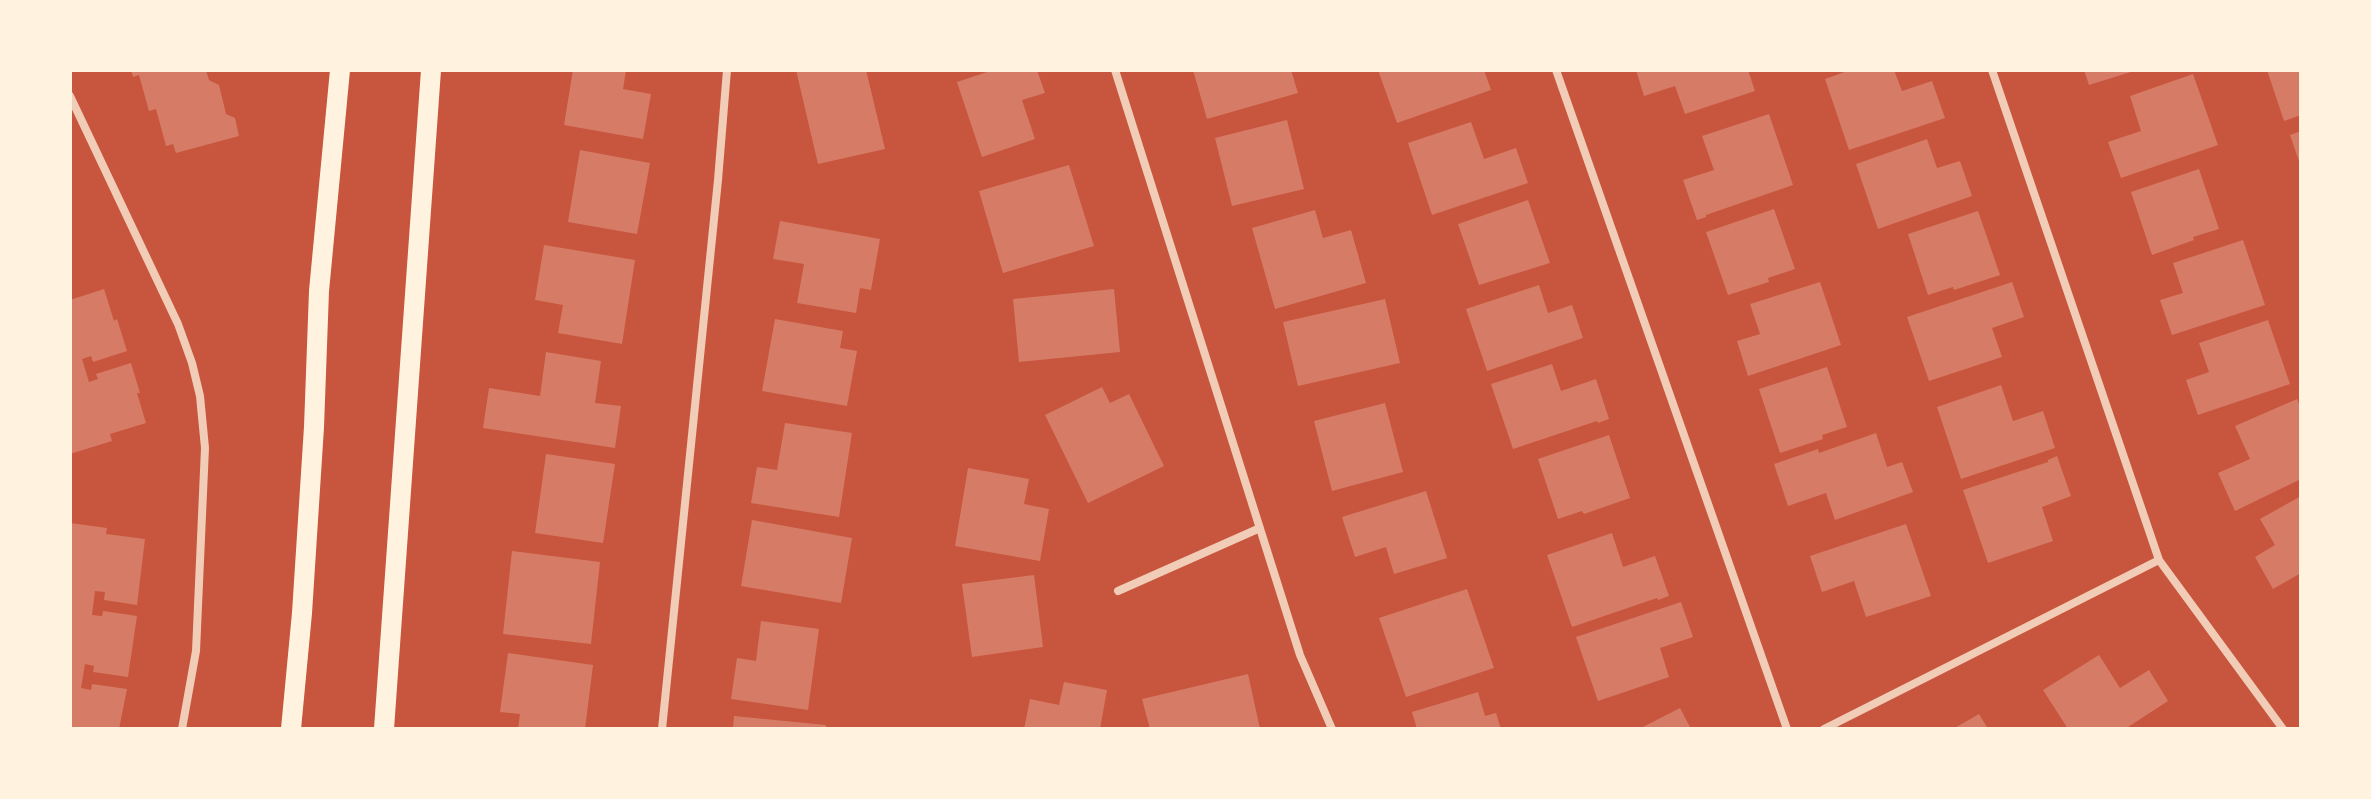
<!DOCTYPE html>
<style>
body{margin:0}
#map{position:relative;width:2371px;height:799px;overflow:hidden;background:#c8553d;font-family:Figtree,sans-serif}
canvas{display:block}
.frame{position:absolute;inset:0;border:72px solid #fff3e0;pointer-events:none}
</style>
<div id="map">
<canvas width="2371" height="799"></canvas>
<div class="frame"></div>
</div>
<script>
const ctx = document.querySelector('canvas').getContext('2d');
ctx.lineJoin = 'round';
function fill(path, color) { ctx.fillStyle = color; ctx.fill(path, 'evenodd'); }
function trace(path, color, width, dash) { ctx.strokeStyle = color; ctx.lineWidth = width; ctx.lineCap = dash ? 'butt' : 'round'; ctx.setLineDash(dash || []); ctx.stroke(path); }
const building = new Path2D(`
 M131 70H206L209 80 219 85 226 114 235 118 239 136 176 153 173 144 166 146 156 109 149 111 139 75 133 77Z
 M573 70H626L623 89 651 94 643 139 564 125Z
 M796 70H866L885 149 818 164Z
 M993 70H1037L1045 93 1022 100 1035 139 982 157 957 82Z
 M1193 70H1291L1298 93 1207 119Z
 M1378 70H1484L1491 90 1397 123Z
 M1636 70H1748L1755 91 1685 114 1675 86 1644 96Z
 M1850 70H1894L1902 91 1932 81 1945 118 1849 150 1825 79Z
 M2084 70H2134V71L2089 85Z
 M2267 70H2301V115L2284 121Z
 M2193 74 2218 145 2121 178 2108 142 2141 131 2130 96Z
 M1769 114 1793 185 1706 215V217L1697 220 1683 180 1714 170 1702 136Z
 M1287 120 1304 189 1232 206 1215 138Z
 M1471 122 1484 159 1516 148 1528 183 1432 215 1408 143Z
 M2301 131V167L2290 135Z
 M1927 139 1937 168 1960 161 1972 196 1878 229 1856 164Z
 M580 150 650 163 637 234 568 222Z
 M1069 165 1094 246 1003 273 979 191Z
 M2199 169 2219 229 2193 237 2194 240 2152 255 2131 192Z
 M1528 200 1550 263 1479 285 1458 224Z
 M1774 209 1795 269 1768 278 1769 282 1728 295 1706 232Z
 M1315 210 1323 238 1351 230 1366 283 1275 309 1252 228Z
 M1978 211 2000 275 1954 290 1953 287 1928 295 1908 234Z
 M780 221 880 239 871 290 860 288 856 313 797 303 804 264 773 259Z
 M2243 240 2265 305 2172 335 2160 300 2183 293 2173 263Z
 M544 245 635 260 622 344 558 333 563 305 535 300Z
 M1820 282 1841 345 1748 376 1737 341 1760 334 1750 304Z
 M2012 282 2024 317 1992 328 2002 357 1929 381 1907 317Z
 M1539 285 1548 313 1572 305 1583 338 1487 371 1466 309Z
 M104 289 114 321 117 319 127 351 93 362 91 356 82 359 89 382 98 379 96 374 131 363 140 393H137L146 423 110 434 112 441 70 454V300Z
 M1114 289 1120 352 1019 362 1013 299Z
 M1385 299 1400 363 1298 386 1283 322Z
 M775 319 843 331 840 348 857 351 847 406 762 391Z
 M2268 320 2290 384 2198 415 2186 380 2209 372 2199 343Z
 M546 352 601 361 595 403 621 406 615 448 483 428 489 388 540 396Z
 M1552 364 1561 391 1596 379 1609 419 1598 423 1597 421 1513 449 1491 384Z
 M1827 367 1847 427 1822 435 1823 439 1780 453 1759 389Z
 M2001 385 2013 421 2043 411 2055 448 1961 479 1937 407Z
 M1102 387 1110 403 1129 394 1164 466 1088 503 1045 415Z
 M2297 399 2301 409V479L2235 511 2218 473 2250 459 2235 426Z
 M1385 403 1403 472 1332 491 1314 421Z
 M785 423 852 433 839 517 751 503 757 467 777 470Z
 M1876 433 1887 467 1902 462 1913 492 1835 520 1826 493 1788 506 1774 464 1818 449 1819 453Z
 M1609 435 1630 498 1584 514 1582 511 1558 519 1538 459Z
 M546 454 615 464 603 543 535 533Z
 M2057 456 2071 496 2042 507 2053 541 1988 563 1963 490 2048 462V460Z
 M968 468 1029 479 1024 504 1049 509 1040 561 955 546Z
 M1426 491 1447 558 1394 574 1386 547 1355 557 1342 517Z
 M2301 496V573L2273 589 2255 557 2275 545 2260 519Z
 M752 520 852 538 841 603 741 586Z
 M70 523 107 528 106 534 145 539 137 605 104 600 105 592 95 591 92 615 102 616 103 611 137 616 128 677 93 672 94 666 85 664 81 688 91 690 92 684 127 689 119 729H70Z
 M1906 524 1931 596 1866 617 1854 581 1822 592 1810 556Z
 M1612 533 1623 567 1655 556 1669 596 1658 600 1657 598 1572 627 1547 555Z
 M512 551 600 562 591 644 503 634Z
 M1034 575 1043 647 972 657 962 584Z
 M1467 589 1494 668 1406 697 1379 618Z
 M1681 602 1693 637 1660 648 1669 677 1598 701 1576 637Z
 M761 621 819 629 808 710 731 699 737 658 756 661Z
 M508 653 593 665 585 729H518L520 714 500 712Z
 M2099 655 2120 688 2149 670 2168 701 2125 729H2068L2043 690Z
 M1248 674 1260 729H1150L1142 699Z
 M1064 682 1107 690 1100 729H1024L1030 699 1059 705Z
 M1478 692 1485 716 1496 713 1501 729H1417L1412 712Z
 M1680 708 1691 729H1639Z
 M1979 714 1988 729H1953Z
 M734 716 826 725V729H733Z`);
const minor = new Path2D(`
 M1115 70 1300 655 1332 729
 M1556 70 1787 729
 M1992 70 2159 560 2283 729
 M70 96 178 324 192 363 200 396 205 448 196 651 182 729
 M1118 591 1260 528
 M662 729 718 180 727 70
 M1824 729 2159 560`);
const primary = new Path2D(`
 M291 729 302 613 314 427 319 291 340 70
 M384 729 431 70`);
fill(building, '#d67c66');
trace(minor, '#f1ccb7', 8);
trace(primary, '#fff3e0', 20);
</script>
